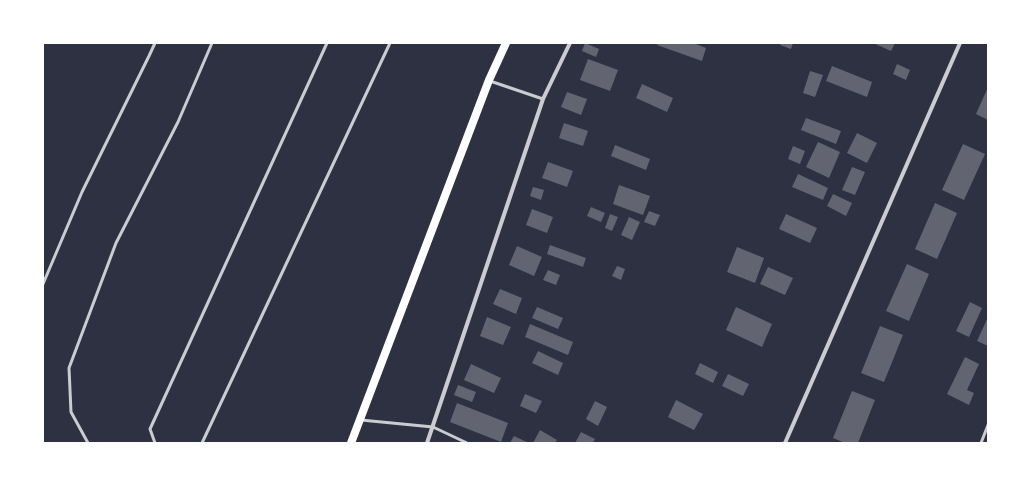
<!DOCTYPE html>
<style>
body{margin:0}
#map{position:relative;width:1031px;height:486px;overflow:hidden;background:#2d3142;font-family:Lora,serif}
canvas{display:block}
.frame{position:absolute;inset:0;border:44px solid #fff;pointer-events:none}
</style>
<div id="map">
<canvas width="1031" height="486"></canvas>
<div class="frame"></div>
</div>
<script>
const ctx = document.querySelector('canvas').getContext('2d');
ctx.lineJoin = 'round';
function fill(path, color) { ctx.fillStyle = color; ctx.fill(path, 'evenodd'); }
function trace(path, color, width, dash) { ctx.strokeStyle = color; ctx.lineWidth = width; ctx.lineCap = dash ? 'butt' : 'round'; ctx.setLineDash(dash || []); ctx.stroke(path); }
const building = new Path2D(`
 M585 43 599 49 596 57 582 51Z
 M658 43H693L706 48 702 61 657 45Z
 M781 43H793L791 49 780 45Z
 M873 43H895L891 51Z
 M588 59 618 70 610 91 580 80Z
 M897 64 910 70 906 80 893 74Z
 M832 66 872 82 867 97 826 81Z
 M810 71 823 75 815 97 803 93Z
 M642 84 673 98 667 112 636 98Z
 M988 87V120L976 114Z
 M567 92 587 99 581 115 561 107Z
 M806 118 841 131 836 144 801 130Z
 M564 123 588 131 583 146 559 138Z
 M857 133 877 143 867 163 847 153Z
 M818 142 840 152 829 178 806 167Z
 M963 144 985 154 964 200 942 190Z
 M615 145 650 159 646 170 611 156Z
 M793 146 805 151 800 164 788 159Z
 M548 162 573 171 567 187 542 178Z
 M852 167 865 172 855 195 842 190Z
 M798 174 828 188 823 200 792 187Z
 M619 185 650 196 643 215 613 204Z
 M533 187 544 190 541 200 530 196Z
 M833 194 852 203 846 216 827 206Z
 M935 203 957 213 937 259 915 249Z
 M591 207 605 213 601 222 587 216Z
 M532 209 553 217 547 233 526 225Z
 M649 211 660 215 655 226 644 222Z
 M610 214 618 217 612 231 605 228Z
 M786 214 817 228 810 243 779 229Z
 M629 217 640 222 632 240 621 235Z
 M550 245 586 258 583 267 547 254Z
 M517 246 542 257 534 276 509 265Z
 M737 247 764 258 755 283 727 272Z
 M907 264 929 274 909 321 886 311Z
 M617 266 625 269 621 280 612 276Z
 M768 267 793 278 785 295 760 284Z
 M548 270 560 275 556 285 543 280Z
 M500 289 522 298 516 314 493 304Z
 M970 302 982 308 969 337 956 331Z
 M537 307 563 318 558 329 532 318Z
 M736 307 772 324 762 347 726 330Z
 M487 317 511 327 503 345 480 336Z
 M988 317V346L977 341Z
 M530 324 573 342 568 355 525 337Z
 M880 326 903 335 884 382 861 373Z
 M538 351 563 363 558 375 532 363Z
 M965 357 979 364 967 390 974 393 969 405 947 394Z
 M700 363 718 372 713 383 695 374Z
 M471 364 501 378 494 393 464 380Z
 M728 374 749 384 743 396 722 386Z
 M458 385 476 392 472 402 454 395Z
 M852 391 875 400 858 443H845L833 438Z
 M525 394 542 401 536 413 520 406Z
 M676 400 703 414 694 430 668 417Z
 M595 401 607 407 598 426 586 419Z
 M457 403 508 423 501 442 450 422Z
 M540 430 557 440 555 443H533Z
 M581 432 595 439 593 443H575Z
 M514 436 527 442V443H510Z`);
const service = new Path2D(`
 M490 81 543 99
 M43 284 82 192 149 56 155 43
 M361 420 433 427 467 443
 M88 443 71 412 69 368 116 243 178 122 212 43
 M155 443 150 429 327 43
 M202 443 390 43
 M981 443 988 425`);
const minor = new Path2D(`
 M427 443 543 99 570 43
 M785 443 960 43`);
const secondary = new Path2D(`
 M351 443 489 80 506 43`);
fill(building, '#626471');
trace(service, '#caccd0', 3);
trace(minor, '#caccd0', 4);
trace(secondary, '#fff', 8);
</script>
